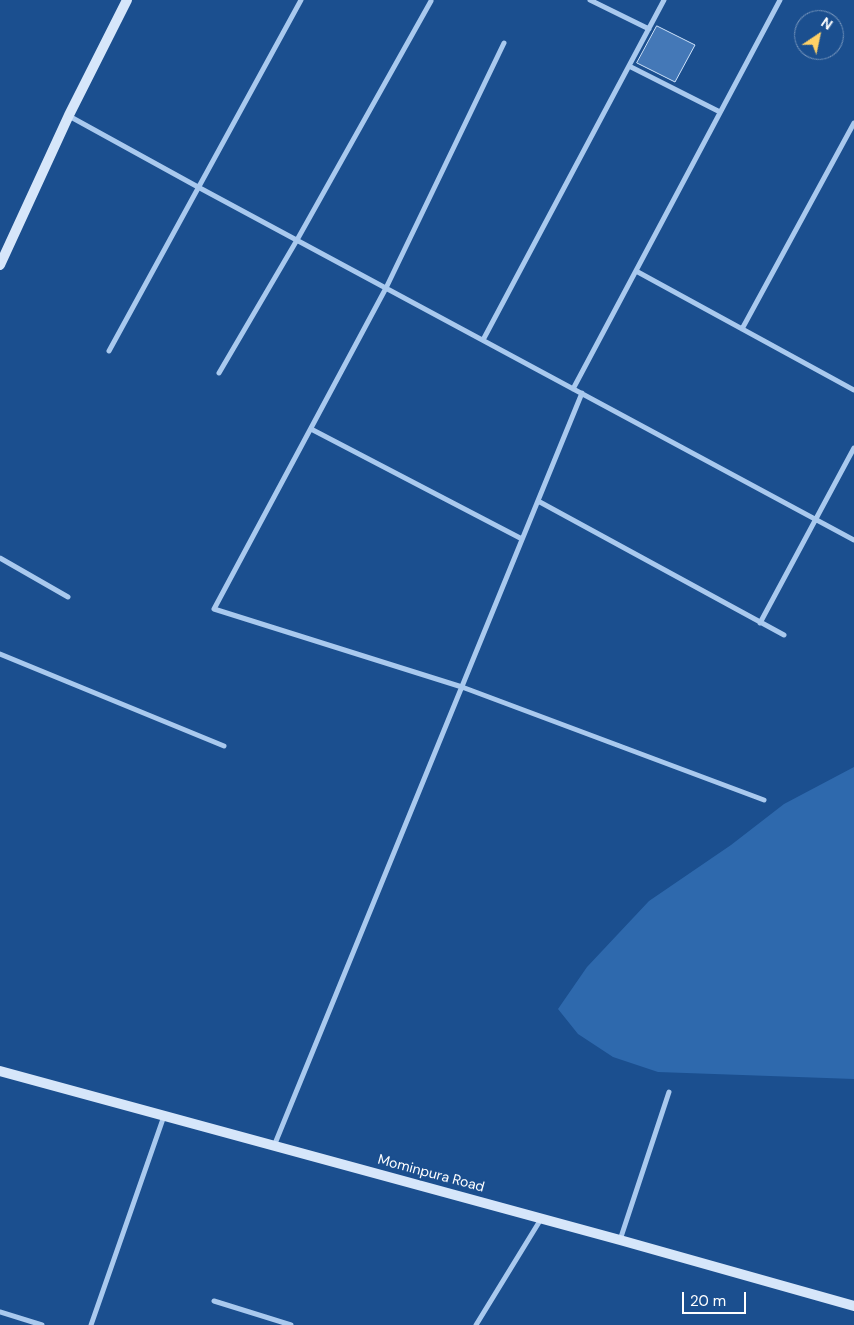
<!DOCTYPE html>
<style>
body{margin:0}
#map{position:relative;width:854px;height:1325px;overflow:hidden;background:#1b4f8f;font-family:"DM Sans",sans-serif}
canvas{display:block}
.north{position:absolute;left:794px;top:10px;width:50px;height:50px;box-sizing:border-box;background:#1b4f8f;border:1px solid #7695bc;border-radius:50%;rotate:34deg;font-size:14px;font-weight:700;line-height:20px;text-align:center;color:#fff}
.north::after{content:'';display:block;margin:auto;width:18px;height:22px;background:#ffd166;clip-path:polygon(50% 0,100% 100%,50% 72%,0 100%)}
.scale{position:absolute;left:682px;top:1292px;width:64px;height:22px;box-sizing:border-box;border:2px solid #fff;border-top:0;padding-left:6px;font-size:15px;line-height:18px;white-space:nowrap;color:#fff;-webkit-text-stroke:4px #1b4f8f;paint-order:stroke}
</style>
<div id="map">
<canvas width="854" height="1325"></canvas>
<div class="north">N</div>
<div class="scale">20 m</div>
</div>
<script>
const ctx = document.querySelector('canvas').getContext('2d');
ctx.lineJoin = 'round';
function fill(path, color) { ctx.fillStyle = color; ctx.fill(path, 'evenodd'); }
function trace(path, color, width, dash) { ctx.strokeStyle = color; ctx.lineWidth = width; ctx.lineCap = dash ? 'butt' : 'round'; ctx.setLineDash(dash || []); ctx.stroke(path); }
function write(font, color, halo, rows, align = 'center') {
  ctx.font = font + ' "DM Sans",sans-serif'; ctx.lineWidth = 4; ctx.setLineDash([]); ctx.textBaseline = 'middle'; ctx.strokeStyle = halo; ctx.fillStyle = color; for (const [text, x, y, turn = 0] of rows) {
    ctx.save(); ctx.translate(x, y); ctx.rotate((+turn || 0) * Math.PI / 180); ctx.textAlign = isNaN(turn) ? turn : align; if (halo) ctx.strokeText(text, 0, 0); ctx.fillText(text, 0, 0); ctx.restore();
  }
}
const green = new Path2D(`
 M854 767V1079L658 1072 613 1057 578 1034 558 1009 587 967 649 901 731 845 784 804Z`);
const building = new Path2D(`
 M657 26 695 45 675 82 637 63Z`);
const street = new Path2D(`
 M590 0 649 29
 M504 43 386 288 214 609 462 687 764 800
 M629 66 720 112
 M69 116 198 187 854 540
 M636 271 854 390
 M742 329 854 123
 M483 340 664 0
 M109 351 301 0
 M219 373 297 240 431 1
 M573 389 780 0
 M311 429 522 539
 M538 501 784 635
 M0 558 68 597
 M760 623 854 448
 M0 654 224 746
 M274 1146 582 393
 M620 1240 669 1092
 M214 1301 291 1325
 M0 1312 42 1325
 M91 1325 164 1116
 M476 1325 541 1219`);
const secondary = new Path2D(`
 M0 265 69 115 127 0
 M0 1071 620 1240 854 1306`);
const streetNames = [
 ["Mominpura Road",431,1174,15]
];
fill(green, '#2e69ad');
fill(building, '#4478b7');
trace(building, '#cfe3fa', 1);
trace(street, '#a9c9ee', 5);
trace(secondary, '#d6e6fa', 10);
write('14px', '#fff', '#1b4f8f', streetNames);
</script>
